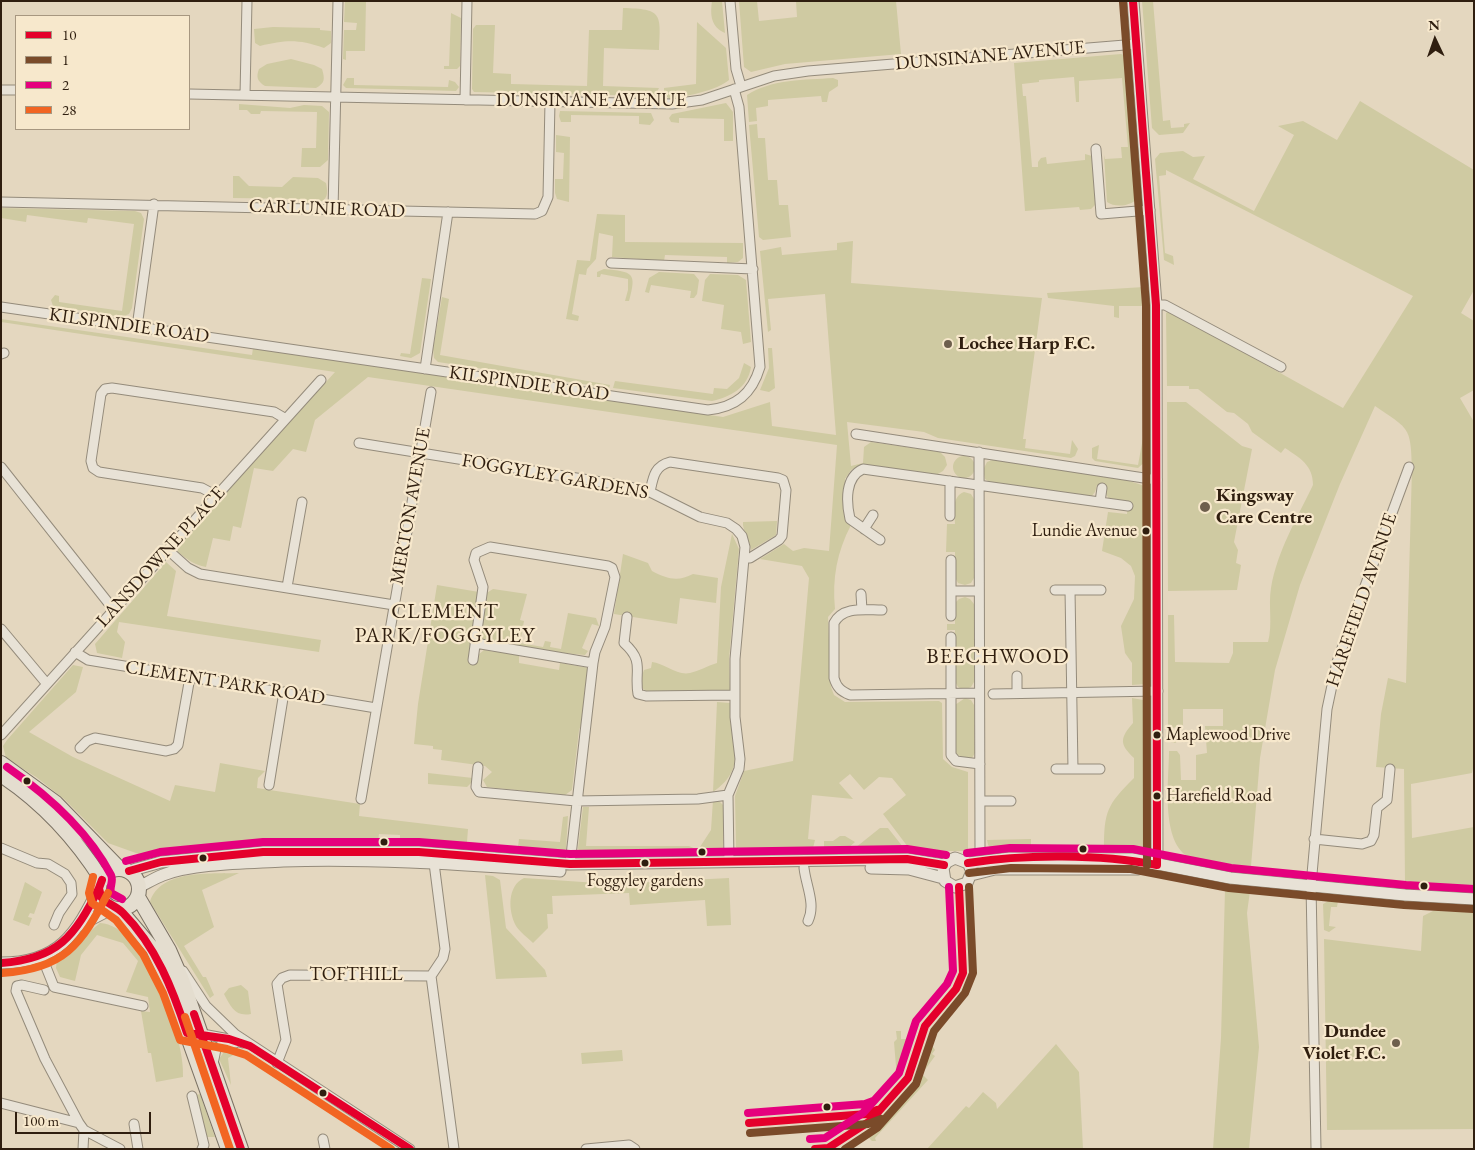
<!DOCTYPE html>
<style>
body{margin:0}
#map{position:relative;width:1475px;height:1150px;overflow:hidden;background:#e4d7bf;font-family:"EB Garamond",serif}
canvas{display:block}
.frame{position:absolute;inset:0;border:2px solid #2f1e0f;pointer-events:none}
.legend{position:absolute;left:15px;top:15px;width:175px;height:115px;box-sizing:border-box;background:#f7e8cc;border:1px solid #a79780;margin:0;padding:6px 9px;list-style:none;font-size:15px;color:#2f1e0f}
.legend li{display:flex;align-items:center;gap:10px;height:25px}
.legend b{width:25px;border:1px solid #a79780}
.north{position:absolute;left:1410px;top:15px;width:50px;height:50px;-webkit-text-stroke:4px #f7e8cc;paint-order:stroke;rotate:357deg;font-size:14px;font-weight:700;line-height:20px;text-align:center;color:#2f1e0f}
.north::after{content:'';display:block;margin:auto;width:18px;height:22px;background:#2f1e0f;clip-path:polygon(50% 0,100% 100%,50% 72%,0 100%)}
.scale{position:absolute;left:15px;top:1112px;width:136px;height:22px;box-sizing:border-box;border:2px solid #2f1e0f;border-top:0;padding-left:6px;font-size:15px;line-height:18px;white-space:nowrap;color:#2f1e0f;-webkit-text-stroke:4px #f7e8cc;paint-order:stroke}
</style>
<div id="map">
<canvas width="1475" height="1150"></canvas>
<div class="frame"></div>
<ul class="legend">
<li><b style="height:6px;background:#e4002b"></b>10</li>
<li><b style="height:6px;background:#7a4b2a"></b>1</li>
<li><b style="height:6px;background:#e5007d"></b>2</li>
<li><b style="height:6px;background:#f26522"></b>28</li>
</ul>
<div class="north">N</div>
<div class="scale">100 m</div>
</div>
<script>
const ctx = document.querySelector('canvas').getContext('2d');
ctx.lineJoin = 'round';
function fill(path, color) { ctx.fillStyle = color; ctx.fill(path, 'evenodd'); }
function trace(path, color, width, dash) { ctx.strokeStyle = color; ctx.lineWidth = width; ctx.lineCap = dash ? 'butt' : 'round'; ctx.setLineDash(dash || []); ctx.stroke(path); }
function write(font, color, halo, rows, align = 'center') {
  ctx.font = font + ' "EB Garamond",serif'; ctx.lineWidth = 4.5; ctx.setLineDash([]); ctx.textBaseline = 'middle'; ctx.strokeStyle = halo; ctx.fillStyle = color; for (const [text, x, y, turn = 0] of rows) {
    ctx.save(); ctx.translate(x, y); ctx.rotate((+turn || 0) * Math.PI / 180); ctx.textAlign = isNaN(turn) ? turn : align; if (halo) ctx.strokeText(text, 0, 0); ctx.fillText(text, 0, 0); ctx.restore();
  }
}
const green = new Path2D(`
 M345 1H366L365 51H346V60L343 59 344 30H356L357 23 344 22Z
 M712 1H722L725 33C711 27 710 15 712 1Z
 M739 1H757L759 21 797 17 796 1H896L901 54 785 64 751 72 744 67Z
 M1142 1H1153L1163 121 1170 120 1171 128 1184 127V124L1190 123 1183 133 1159 135 1152 128Z
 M623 8C662 9 661 13 659 50L604 48 603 86 659 88 655 96 474 92 472 89 473 29 476 25H495L493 73 511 74V84L587 86 589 30H622Z
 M451 13 461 18 460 66 457 69H444V66H449Z
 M697 22 726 48 729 80C718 90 684 97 669 99L664 93V88L696 84Z
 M273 27 320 28V30L331 31V43L324 48C298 39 286 40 260 46L255 43 254 29Z
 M1121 54 1127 56 1129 61 1140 196C1134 205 1117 209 1107 202L1104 155 1105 159 1122 158 1121 147H1128L1122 78 1079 81V102H1076L1074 77 1039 80V82L1022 84 1023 96H1026L1032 167H1038V162L1041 158 1046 157 1047 164 1085 160V154L1092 156 1096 204 1091 209 1080 210 1079 207 1025 211 1014 63Z
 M291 59 314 65 322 69C325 79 325 83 316 88L265 86C257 81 256 77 259 69L267 64Z
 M347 78H354V85L448 87 449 80 455 82 459 87 456 91 346 88 343 85Z
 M833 78 838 80V86L829 92 827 102H822L821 96 768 100V106L756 108 757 121 749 122 747 95C771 79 806 80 833 78Z
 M1360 101 1474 170V290L1461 313 1474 321V390L1460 398 1474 422V764L1472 773 1411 784 1412 838 1474 827V886L1460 887 1405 883 1404 769 1376 767 1381 714 1388 678 1406 683 1412 468C1411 425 1408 429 1375 406L1340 484 1300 585 1275 670 1260 758 1251 866C1232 865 1212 865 1194 859 1159 849 1169 780 1169 751H1177L1180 755 1181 780H1196V755L1207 753 1205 726H1223V709H1183V726L1172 728V735H1180L1179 740 1175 743 1168 741V615H1174L1175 662 1229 663 1233 653V642H1268C1273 624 1268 606 1271 588 1277 552 1297 518 1313 485 1313 465 1300 458 1285 448L1281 453 1252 432 1248 424 1234 413 1227 412 1198 389H1189V386H1167L1166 313 1169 311 1343 408 1413 296 1166 170V175L1159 176 1165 253 1173 256 1174 265 1164 260 1155 159 1160 153 1183 151 1193 157 1205 156 1193 179 1254 211 1294 135 1278 126 1303 121 1337 140Z
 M726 103 733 112V141H724V119L679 118V123L671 122 669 118 672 114Z
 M239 104 290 108 304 105 322 106 329 112 328 160 320 167H301L302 148H316L317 112 261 111 260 114H251L247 110H239Z
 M560 111 651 113 654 120 650 125 639 124V116L571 115V122H561L559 116Z
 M757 124 758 138H765L768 180H777L779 205H788L791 237 763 240 759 237 749 125Z
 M556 135 570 137 569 202 557 199 555 193V179H563L564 153 556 152Z
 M233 176H239L249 186 282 187 293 177 318 178 326 183C331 205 318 203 301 202L299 199 233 198Z
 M1 208 135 211 141 213 144 219 132 308 129 314 122 317 53 306 51 300 55 295 59 296V302L122 311 134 224 88 218 87 223 27 215 26 222 1 218Z
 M597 214 625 215V242L743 243V258L738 262 727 263V257L665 255 664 261 612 257 613 236 599 233 596 259 587 269 586 275 579 274 572 314 579 316 578 321 566 319 577 260 590 261Z
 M1139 223 1143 229 1147 301 1145 306 1146 400 1143 401 1142 306H1119V318L1114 317V306L1048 298 1047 293 1144 287Z
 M853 241 851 283 1042 298 1023 439H1026L1025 448 1070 454 1072 440 1078 449 1075 456 1071 458 938 438 924 432 847 422 851 466 863 463 864 447 871 442 940 452 945 457 947 465 943 471 936 475 863 464 851 470 845 479 844 515 851 525C837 552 832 578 835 609L828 617 831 687 834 695 845 702 939 701 942 703 943 759 952 767 968 772V851H911L883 814 906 795 892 778 879 777 864 790 850 774 839 783 853 799 812 795 808 839 815 840 812 852H740L736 847 735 796 744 771 793 761 809 578 802 566 760 559 784 544 793 551 804 548 829 551 837 445 368 377 315 420 306 452 293 449 273 471 254 468 241 528 233 526 230 541 213 538 206 567C194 565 187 559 178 552L177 547 335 372 1 322V319L252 355 253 348 723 417 770 402 772 426 836 435 825 294 768 299 771 330 768 332 760 251 781 247 782 255 837 250V243Z
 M604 269C633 272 637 272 629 301H625L628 290V279L601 274 600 277H597V272Z
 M659 272 694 274 699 280 697 294 694 298H690L691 291 651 285 649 293 645 292 649 278Z
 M710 274 738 275 746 280 751 342 743 344 741 332 721 329 724 305 702 301 705 280Z
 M422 278 431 279 420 353 411 358 400 356 401 353 410 354Z
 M442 297 449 299 440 355 610 385 609 388 438 362 434 358 433 349Z
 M768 348H772L775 388 769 392 760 390 769 368Z
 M744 363 751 367C748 388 730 397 712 401L613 388 615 381 713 394 714 388 727 389 739 378Z
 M1167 402H1186L1242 446 1252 449 1234 542 1238 550 1236 563 1241 565 1237 590 1168 591Z
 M1143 405H1146L1147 460 1138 468 1095 461 1092 458V448L1099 445 1097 459 1138 465 1143 438Z
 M953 467a11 11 0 1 1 22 0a11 11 0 1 1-22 0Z
 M995 459C1045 466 1100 469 1147 487L1146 684 1132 685V663L1125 653 1121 626 1134 599 1135 576 1131 566 1121 558 1102 551 1108 512 1127 514 1128 502 1109 499 1106 494 1107 487 1097 485 1095 492 1091 497 991 483 985 479 983 470 987 462Z
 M964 492 971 494 974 499V578L971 583 965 585 958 583 955 577V552H946L947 524H955C955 512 951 497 964 492Z
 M777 521 776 535 751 550C750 541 742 530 743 522Z
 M732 534 739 549 729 659 730 691 649 693 642 688 641 678 644 670 651 668 652 662C664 663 677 676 690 673 699 671 707 666 717 663L721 587Z
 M623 554 648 563 652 571C667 579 678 582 693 574L718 578 716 603 680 598 677 624 614 614Z
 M166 562 176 571 167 616 321 640 319 652 119 622 117 632 125 642 122 658 97 653 95 644Z
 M437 585 479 592 478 655 484 650 495 652 498 650 514 653 519 656V663L559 670 560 663 589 668 582 723 579 730 572 790 565 795 487 787 483 780 492 772 485 766 441 760 442 750 433 749V746L414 744 418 704Z
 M493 589 527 594 520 620 524 621 520 643 543 647 545 641 551 642 550 647 561 649 568 613 596 618 599 626 592 624 582 648 588 651 585 655 563 653 562 655 482 641 480 623 485 594Z
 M965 597 970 599 974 604V682L971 687 964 690 958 687 955 681V630H947V624H955V603L959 599Z
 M73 665 83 667 76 692 29 732 73 757 170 801 175 785 215 792 220 763 265 771 258 778 257 788 360 804 359 816 468 829 467 842 518 847 519 839 560 842 563 817 568 816 566 849 557 855 402 845H400V835L379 834 378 843H276L217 847 147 857 108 843 64 799 36 777 6 758 3 746 7 740Z
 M965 698 971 700 974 705 975 753 972 758C964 760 960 759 955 751V705Z
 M1132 698 1143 700 1147 704 1148 842 1139 850H1104C1104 811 1107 805 1134 778V758C1119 744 1120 738 1133 723Z
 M717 702 730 703C732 739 749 768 713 792Z
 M428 773 473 778 472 782 467 787 428 784Z
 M713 800 720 802 724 806 723 848 717 853H579L578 848 583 807H589L586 846H689L698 850 711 830Z
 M880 828H888L903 847 900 851 857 852 855 848Z
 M840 836H845L855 842 847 849 824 852V841H833Z
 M1031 839V850L994 851 988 845 987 840Z
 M239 873 202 890 214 927 184 946 203 977H206L214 995 210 998 150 902C160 869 211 874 239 873Z
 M485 875 493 876 500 880 506 928 545 970 547 977 496 979Z
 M524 878 612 884 729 878 731 925 707 926 705 900 630 905 629 893 552 896 553 914H547L548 928 533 943C528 938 520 932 516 926 508 911 507 886 524 878Z
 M25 882 42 892 34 914 30 913 28 917 32 918 29 926 13 920Z
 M1225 890 1250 891 1247 913 1259 1047 1249 1149H1213L1221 1038Z
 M1332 899 1368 903V904L1338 901 1337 907H1331L1329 926 1336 927 1329 932 1324 930 1323 904Z
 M1433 911 1474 912V1129L1327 1130 1324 939 1421 951 1423 916Z
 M100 923C144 924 186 1039 183 1077L156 1082 151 1053H148L141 1011 150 1012 148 997 126 992 138 961 123 943 97 935 81 955 75 981 60 977 56 968 57 959Z
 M241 985 248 991 251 1014C235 1017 231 1007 224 994L229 988Z
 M896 1031H901V1039H912L900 1075 897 1079 894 1042 897 1039Z
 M929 1041 935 1050 932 1054 935 1056 922 1074 928 1080 875 1138 876 1141H872L869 1138V1129L892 1112 915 1086Z
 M1056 1044 1079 1072 1083 1149H927L966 1106 969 1108 983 1092 996 1103 997 1109Z
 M235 1048 243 1057 235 1054 228 1058 231 1085 219 1059 226 1049Z
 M622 1050 623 1061 582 1064 581 1053Z
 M200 1094 215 1137H206L196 1095Z`);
const minor = new Path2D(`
 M730 1 736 69 741 86
 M1 90H16
 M189 94 672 104 702 100 774 76 808 71 1137 44
 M245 95 247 1
 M465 100 467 1
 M1096 149 1101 214 1150 210
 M1 202 535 214 542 211 548 197 550 102
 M333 210 338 1
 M611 263 753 269
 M1156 305H1165L1281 367
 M1 307 708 410C736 407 752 394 760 367L739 107 734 89
 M137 327 154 204
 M1 354 4 353
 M425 369 448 212
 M856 434 1157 480
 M359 443 626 486 650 492 700 517 727 523 736 529 742 536 745 547 735 659V717L740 759 739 769 728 795 729 862
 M979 452 980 848
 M1 467 114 610
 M950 481V516
 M650 492C653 478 654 466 670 462L778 478 783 480 786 490 782 536 779 540 750 558H744
 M217 496 202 488 99 472 93 468 91 461 101 394 105 389 112 388 274 412 286 419
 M1100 502 1102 488
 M864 529 873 515
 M880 540 850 519C846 501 845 477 863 469L1128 506
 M168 550 188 568 200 574 394 605
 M287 587 302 502
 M1055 590H1101
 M1070 590 1073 769
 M951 591H979
 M861 594 862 610
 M882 610C864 610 843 606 834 623V678C837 688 841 691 850 695L979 693
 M951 616V560
 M627 617 624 643C645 662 634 670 638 694L646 696 734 695
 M1 629 47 684
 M951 637V755L956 761 980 764
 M475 643 593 663
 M75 652 88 660 376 708
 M473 660 483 587 474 560 476 553 490 547 608 566 612 568 615 577 605 627 595 652 593 663 570 864
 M1017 676V693
 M993 694 1158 691
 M1 735 321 380
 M80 748 87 741 95 738 166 751 174 749 178 745 190 677
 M478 767 476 787 479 792 576 801 698 799 728 795
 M1056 769H1100
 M269 785 284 692
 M361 799 431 392
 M980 801H1011
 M1314 839 1362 844 1371 841 1374 835 1377 808 1387 800 1390 769
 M1 848 37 863 48 864 65 874 71 883 72 894 59 913 54 925
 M804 868C806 886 816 904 808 921
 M42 957 54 987 143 1006
 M183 971 206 1006 235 1034 410 1149
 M431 976 454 1149
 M431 976 443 958 445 949 434 863
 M44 990 22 985 17 986 16 991 45 1059 79 1123 84 1130 120 1149
 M197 1033 229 1039 243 1043
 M277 1063 286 1040 277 984 282 978 290 975 431 976
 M213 1064 216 1049 224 1043H235
 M192 1096 204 1145 202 1149
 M1 1103 79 1123
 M134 1124 138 1149
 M323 1139 325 1149
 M83 1149 84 1130
 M586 1149 629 1145 635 1149
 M1316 1149 1311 885 1327 709 1337 662 1409 467`);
const tertiary = new Path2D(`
 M1133 1 1156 305 1157 865
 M968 863 972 871 967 883 955 887 945 881 943 868 947 862 955 858 968 863 1010 858 1132 859 1230 878 1405 895 1474 899
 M871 868 909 869 943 878
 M129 871 161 862 263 852H419L570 864 907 859 944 865
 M971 875 995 869H1137L1153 866
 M139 887C147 883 155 878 163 875 194 863 249 863 283 861 376 858 468 865 560 871
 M80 925 113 908
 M1 963C59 963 76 934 99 888`);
const primary = new Path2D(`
 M1 763 56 803 120 869
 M1 775C42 802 76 839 102 880
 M99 889a20 20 0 1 1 40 0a20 20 0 1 1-40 0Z
 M138 897 169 950 182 980 241 1149
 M119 909 153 949 168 981 228 1149`);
const bus1 = new Path2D(`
 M1133 1 1156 305 1157 865
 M968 863C1024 854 1101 854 1157 865
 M129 871 161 862 263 852H419L570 864 907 859 944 865
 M102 880 99 888 101 897C107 904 116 906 123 913 156 946 173 990 187 1033L229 1039 250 1046 410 1149
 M1 963C58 959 75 936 99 888
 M194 1014 241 1149
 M749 1123 867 1114 877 1110
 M815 1149 828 1148 870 1121 908 1078 925 1026 956 989 963 973 959 887`);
const bus2 = new Path2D(`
 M1123 2 1146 305 1147 865
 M969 873 1011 868 1131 869 1229 888 1404 905 1473 909
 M750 1133 868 1124 881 1119
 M845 1149 877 1128 916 1084 934 1031 965 993 973 973 969 887`);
const bus3 = new Path2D(`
 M7 767C46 794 88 831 111 875 114 881 109 887 111 893L122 899
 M967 853 1010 848 1133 849 1231 868 1406 885 1474 889
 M126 861 160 852 263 842H419L570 854 907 849 946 855
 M748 1113 865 1104 873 1101
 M810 1139 825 1138 863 1113 899 1073 916 1021 947 984 953 971 949 887`);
const bus4 = new Path2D(`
 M93 877 89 893 92 903 116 920 143 954 163 993 180 1040 227 1049 246 1055 391 1149
 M2 973C64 969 81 945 108 893
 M185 1017 230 1149`);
const markers = [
 [948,344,5,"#6e5f4d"],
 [1205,507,6,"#6e5f4d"],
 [1146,531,4.5,"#2f1e0f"],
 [1157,735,4.5,"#2f1e0f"],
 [27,781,4.5,"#2f1e0f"],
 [1157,796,4.5,"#2f1e0f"],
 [384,842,4.5,"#2f1e0f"],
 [1083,849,4.5,"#2f1e0f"],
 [702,852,4.5,"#2f1e0f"],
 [203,858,4.5,"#2f1e0f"],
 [645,863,4.5,"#2f1e0f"],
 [1424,886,4.5,"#2f1e0f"],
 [1396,1043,5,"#6e5f4d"],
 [323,1093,4.5,"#2f1e0f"],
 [827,1107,4.5,"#2f1e0f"]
];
const busNames = [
 ["Lundie Avenue",1137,531,"right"],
 ["Maplewood Drive",1166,735],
 ["Harefield Road",1166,796],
 ["Foggyley gardens",645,881,"center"]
];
const streetNames = [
 ["DUNSINANE AVENUE",990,56,-5],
 ["DUNSINANE AVENUE",591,101],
 ["CARLUNIE ROAD",327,209,2],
 ["KILSPINDIE ROAD",129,326,8],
 ["KILSPINDIE ROAD",529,384,8],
 ["FOGGYLEY GARDENS",555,477,10],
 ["MERTON AVENUE",411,506,-80],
 ["LANSDOWNE PLACE",161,557,-48],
 ["HAREFIELD AVENUE",1362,600,-71],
 ["CLEMENT PARK ROAD",225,683,9],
 ["TOFTHILL",356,975]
];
const poiNames = [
 ["Lochee Harp F.C.",958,344],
 ["Kingsway",1216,496],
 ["Care Centre",1216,518],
 ["Dundee",1386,1032,"right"],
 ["Violet F.C.",1386,1054,"right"]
];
const quarterNames = [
 ["CLEMENT",445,612],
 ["PARK/FOGGYLEY",445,636],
 ["BEECHWOOD",998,657]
];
fill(green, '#cfcaa2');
trace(minor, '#948b7b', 11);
trace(tertiary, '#948b7b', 13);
trace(primary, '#7b7264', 16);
trace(minor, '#e8e2d6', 9);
trace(tertiary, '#e8e2d6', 11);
trace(primary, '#e4ddcf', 14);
trace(bus1, '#e4002b', 8);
trace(bus2, '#7a4b2a', 8);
trace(bus3, '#e5007d', 8);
trace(bus4, '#f26522', 8);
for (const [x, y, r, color] of markers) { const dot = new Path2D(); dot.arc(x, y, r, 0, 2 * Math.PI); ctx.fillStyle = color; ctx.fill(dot); trace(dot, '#f7e8cc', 2); }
write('18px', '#2f1e0f', '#f7e8cc', busNames, 'left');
write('19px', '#2f1e0f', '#f7e8cc', streetNames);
write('bold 19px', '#2f1e0f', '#f7e8cc', poiNames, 'left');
ctx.letterSpacing = '1px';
write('21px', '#2f1e0f', '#f7e8cc', quarterNames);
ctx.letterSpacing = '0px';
</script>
